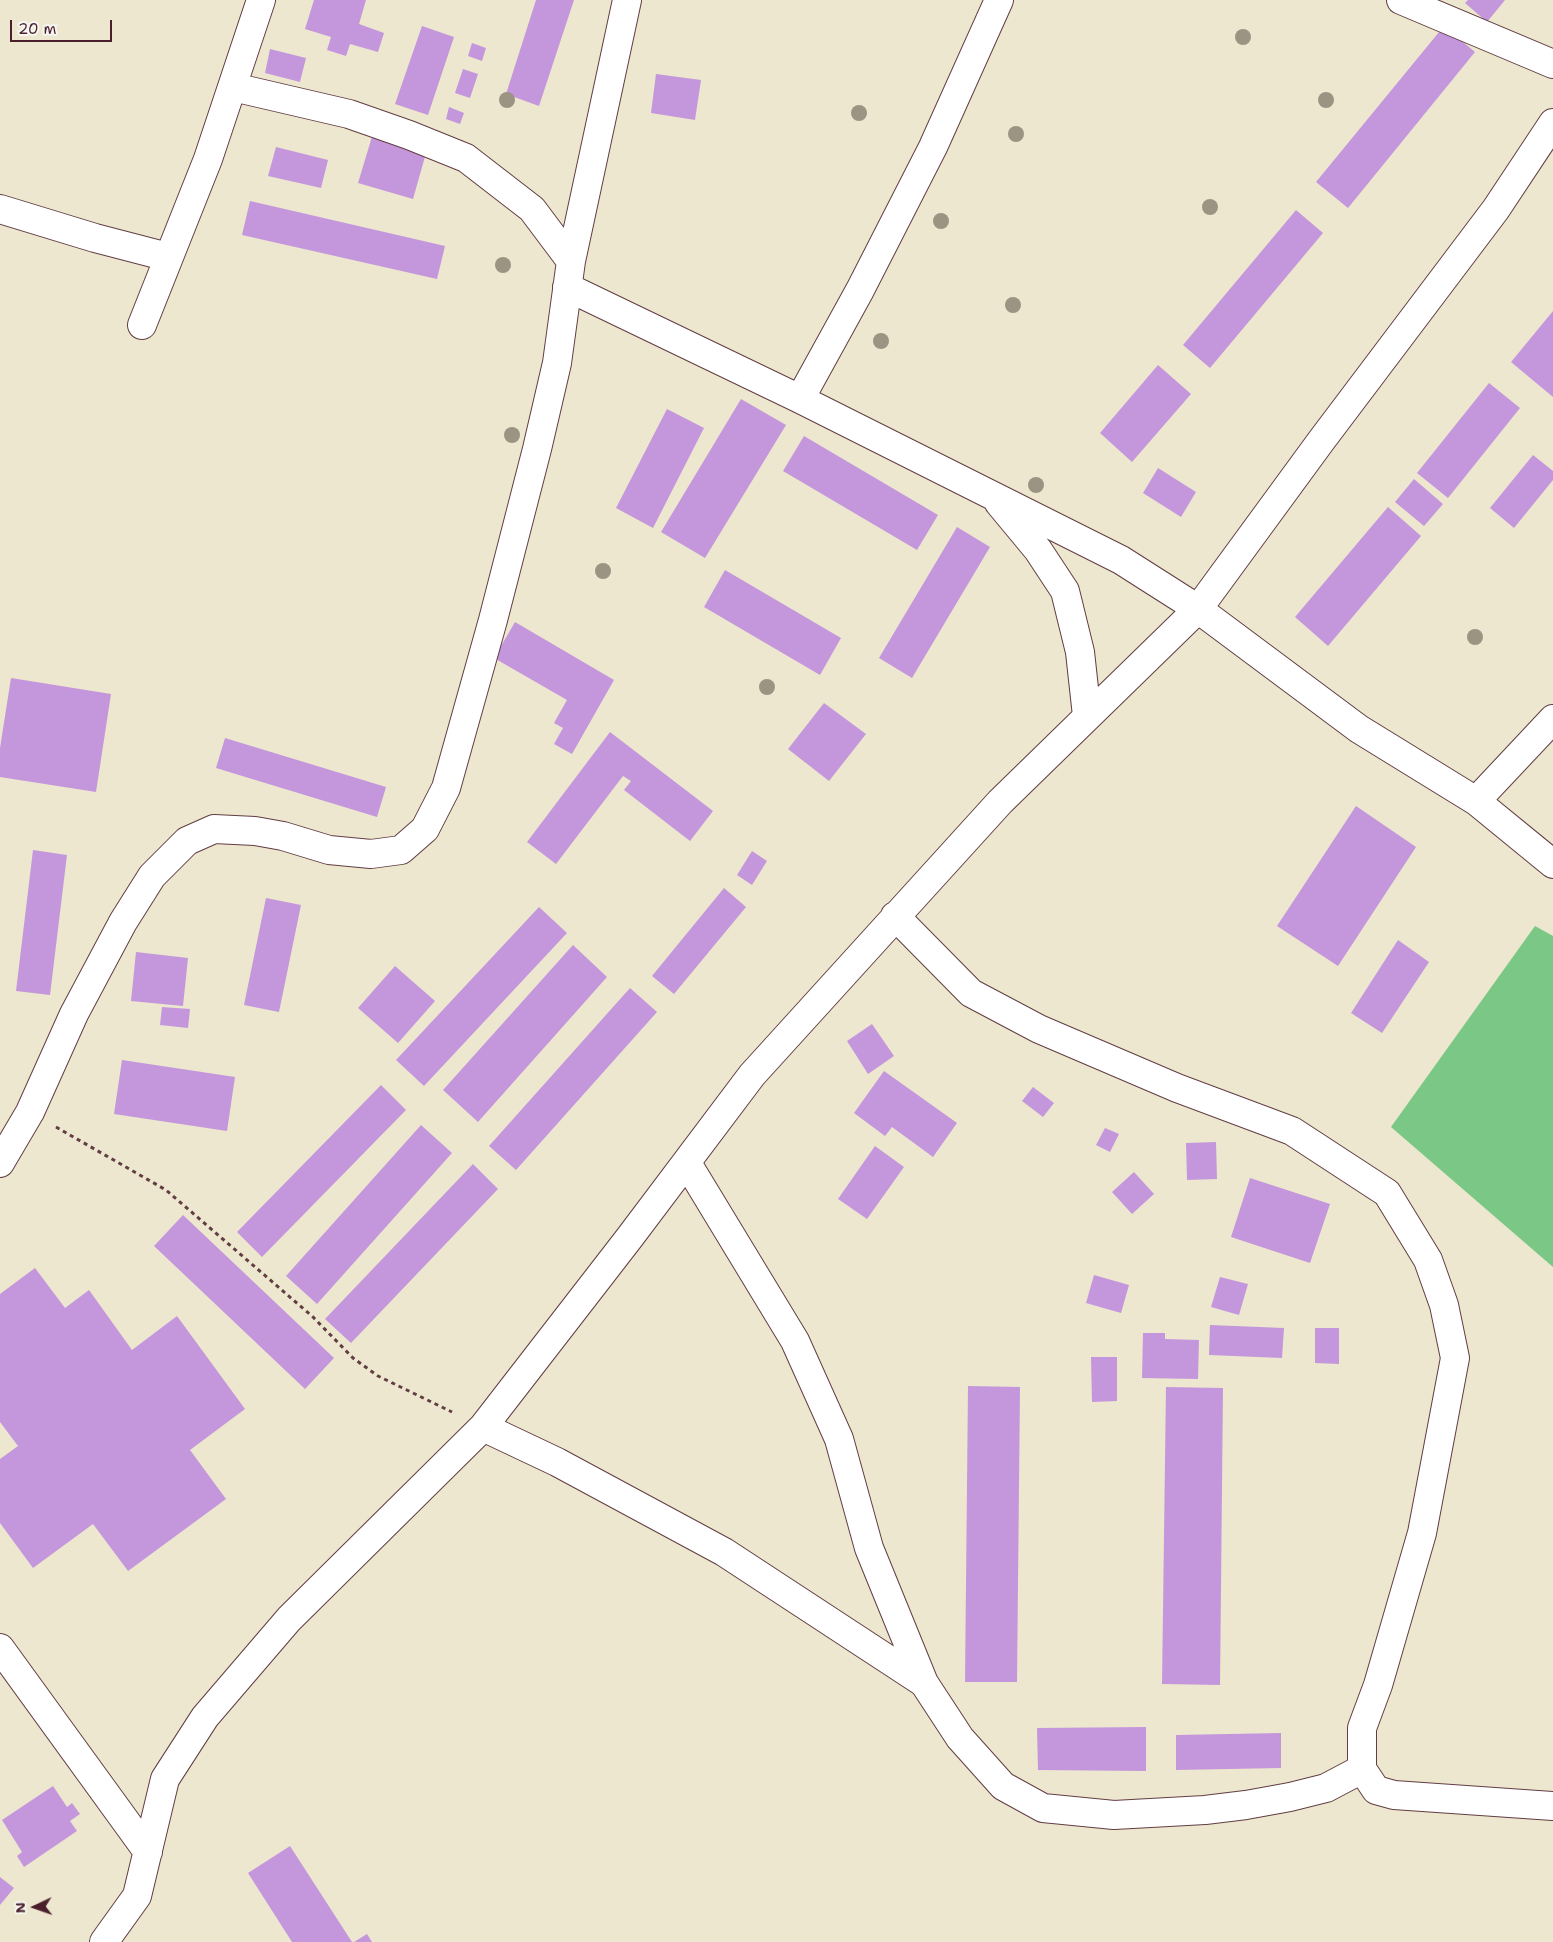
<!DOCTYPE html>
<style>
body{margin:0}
#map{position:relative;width:1553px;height:1942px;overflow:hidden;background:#ece7ce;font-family:"Shantell Sans",sans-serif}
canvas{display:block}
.north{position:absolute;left:10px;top:1882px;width:50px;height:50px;-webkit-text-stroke:4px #f6f6f2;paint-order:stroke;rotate:267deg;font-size:14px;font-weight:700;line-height:20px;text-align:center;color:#4a1f2b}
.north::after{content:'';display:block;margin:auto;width:18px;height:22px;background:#4a1f2b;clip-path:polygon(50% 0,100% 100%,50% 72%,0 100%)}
.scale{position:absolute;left:10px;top:20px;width:102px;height:22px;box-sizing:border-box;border:2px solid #4a1f2b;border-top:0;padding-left:6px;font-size:15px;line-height:18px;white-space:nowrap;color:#4a1f2b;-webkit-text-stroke:4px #f6f6f2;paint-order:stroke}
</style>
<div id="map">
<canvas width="1553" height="1942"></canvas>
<div class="north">N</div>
<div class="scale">20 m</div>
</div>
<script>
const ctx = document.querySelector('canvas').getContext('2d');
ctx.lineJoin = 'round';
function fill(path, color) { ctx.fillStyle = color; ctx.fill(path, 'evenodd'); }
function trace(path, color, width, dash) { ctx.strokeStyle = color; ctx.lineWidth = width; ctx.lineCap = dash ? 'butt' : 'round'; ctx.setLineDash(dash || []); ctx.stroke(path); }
const green = new Path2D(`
 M1535 926 1553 936V1267L1391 1127Z`);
const building = new Path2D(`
 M314 0H366L359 24 384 33 378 52 350 44 346 56 327 50 331 37 305 29Z
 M536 0H574L539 106 506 94Z
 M1468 0H1505L1487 22 1465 3Z
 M422 26 454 37 428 115 395 104Z
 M1444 26 1475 52 1348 208 1316 182Z
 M472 43 486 48 482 61 468 56Z
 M270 49 306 58 300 82 265 73Z
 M463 69 478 74 470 98 455 93Z
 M656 74 701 80 695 120 651 113Z
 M449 107 464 113 460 124 446 119Z
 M374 130 428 146 413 199 358 183Z
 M276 147 328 160 321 188 268 176Z
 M250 201 445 246 437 279 242 235Z
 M1296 210 1323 233 1210 368 1183 345Z
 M1553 311V397L1511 362Z
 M1158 365 1191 394 1132 462 1100 433Z
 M1489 383 1520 408 1448 498 1417 473Z
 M741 399 786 425 705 558 661 532Z
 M667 409 704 428 653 528 616 508Z
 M804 436 938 515 917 550 783 471Z
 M1533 455 1553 471V480L1514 528 1490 508Z
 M1158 468 1196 492 1181 517 1143 493Z
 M1414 479 1443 504 1424 526 1395 502Z
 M1388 507 1421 536 1328 646 1295 617Z
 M957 527 990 547 912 678 879 658Z
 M725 570 841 638 820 675 704 607Z
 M515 622 614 680 572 754 554 744 563 728 554 723 567 700 494 658Z
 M11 678 111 694 96 792 0 777V748Z
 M824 703 866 734 829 781 788 749Z
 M610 732 713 811 690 841 624 790 631 781 623 776 556 864 527 842Z
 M225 738 386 787 377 817 216 768Z
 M1356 806 1416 847 1338 966 1277 926Z
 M33 850 67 855 50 995 16 991Z
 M752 851 767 861 752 885 737 875Z
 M724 888 746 907 674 994 652 976Z
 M266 898 301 905 279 1012 244 1005Z
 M539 907 567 933 424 1086 396 1060Z
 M1398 940 1429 962 1382 1033 1351 1013Z
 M573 945 607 977 478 1122 443 1090Z
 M136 952 188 958 183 1006 131 1001Z
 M395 966 435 1001 398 1043 358 1008Z
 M630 988 657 1012 516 1170 489 1146Z
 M162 1007 190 1009 188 1028 160 1025Z
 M872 1024 894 1056 868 1074 847 1041Z
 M122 1060 235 1077 227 1131 114 1114Z
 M884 1071 957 1123 933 1157 892 1127 885 1136 854 1113Z
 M381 1085 406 1110 262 1257 237 1232Z
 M1033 1087 1054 1103 1043 1117 1022 1101Z
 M421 1125 452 1153 317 1304 286 1276Z
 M1105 1128 1119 1134 1110 1152 1096 1145Z
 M1216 1142 1217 1179 1187 1180 1186 1143Z
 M875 1146 904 1167 867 1219 838 1199Z
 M473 1164 498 1189 351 1343 325 1319Z
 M1134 1172 1154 1194 1132 1214 1112 1192Z
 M1250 1178 1330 1204 1310 1263 1231 1237Z
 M183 1215 334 1358 305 1389 154 1246Z
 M35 1268 65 1308 89 1290 132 1350 177 1316 245 1409 190 1450 226 1499 128 1571 93 1524 33 1568 0 1523V1459L18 1446 0 1422V1294Z
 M1094 1275 1129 1285 1121 1313 1086 1303Z
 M1220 1277 1248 1284 1239 1315 1211 1307Z
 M1210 1325 1284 1328 1282 1358 1209 1355Z
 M1315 1328H1339V1364L1315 1363Z
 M1143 1333H1165V1339L1199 1340 1198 1379 1142 1378Z
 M1091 1357H1117V1401L1092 1402Z
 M968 1386 1020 1387 1017 1682H965Z
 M1166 1387 1223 1388 1220 1685 1162 1684Z
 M1146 1727V1771L1038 1770 1037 1728Z
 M1281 1733V1768L1176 1770V1735Z
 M53 1786 67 1807 72 1803 80 1814 70 1821 77 1831 24 1867 17 1856 22 1852 2 1820Z
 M290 1846 352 1942H292L248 1873Z
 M0 1877 14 1888 0 1905Z
 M367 1934 372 1942H354Z`);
const path = new Path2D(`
 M56 1127 166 1190 313 1317 353 1358 378 1376 452 1412`);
const minor = new Path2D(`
 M1401 0 1553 64
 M0 209 95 238 168 257
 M571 261 627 0
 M567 287 800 399 1121 560 1198 609 1359 729 1476 801 1553 864
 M142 325 208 159 261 0
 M800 399 860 290 933 147 999 0
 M999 503 1038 550 1065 591 1080 652 1087 716
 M1476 801 1553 719
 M895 916 971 993 1039 1029 1177 1088 1292 1131 1387 1193 1428 1260 1444 1305 1455 1358 1422 1533 1378 1685 1362 1728V1769L1376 1790 1394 1795 1553 1806
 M0 1163 30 1112 74 1014 123 922 152 876 187 841 214 829 255 831 283 836 329 850 371 854 401 850 425 829 446 788 493 620 537 449 557 363 571 261 532 209 466 158 409 135 349 114 233 87
 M687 1163 795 1341 839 1439 869 1548 924 1683 960 1738 1003 1786 1043 1808 1114 1815 1205 1810 1246 1805 1290 1797 1326 1788 1362 1769
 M483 1427 557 1462 724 1552 924 1683
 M0 1648 148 1852
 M104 1942 137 1896 165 1779 205 1717 289 1619 483 1427 630 1237 752 1075 1000 802 1198 609 1321 441 1496 209 1553 123`);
const trees = [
 [1243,37],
 [507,100],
 [1326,100],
 [859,113],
 [1016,134],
 [1210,207],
 [941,221],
 [503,265],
 [1013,305],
 [881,341],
 [512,435],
 [1036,485],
 [603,571],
 [1475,637],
 [767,687]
];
fill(green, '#7ac786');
fill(building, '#c497dc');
trace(minor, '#623d43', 30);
trace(path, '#623d43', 3, [4, 4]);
trace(minor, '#fff', 28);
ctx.fillStyle = '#9b9483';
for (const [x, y] of trees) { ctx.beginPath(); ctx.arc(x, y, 8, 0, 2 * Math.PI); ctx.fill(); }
</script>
